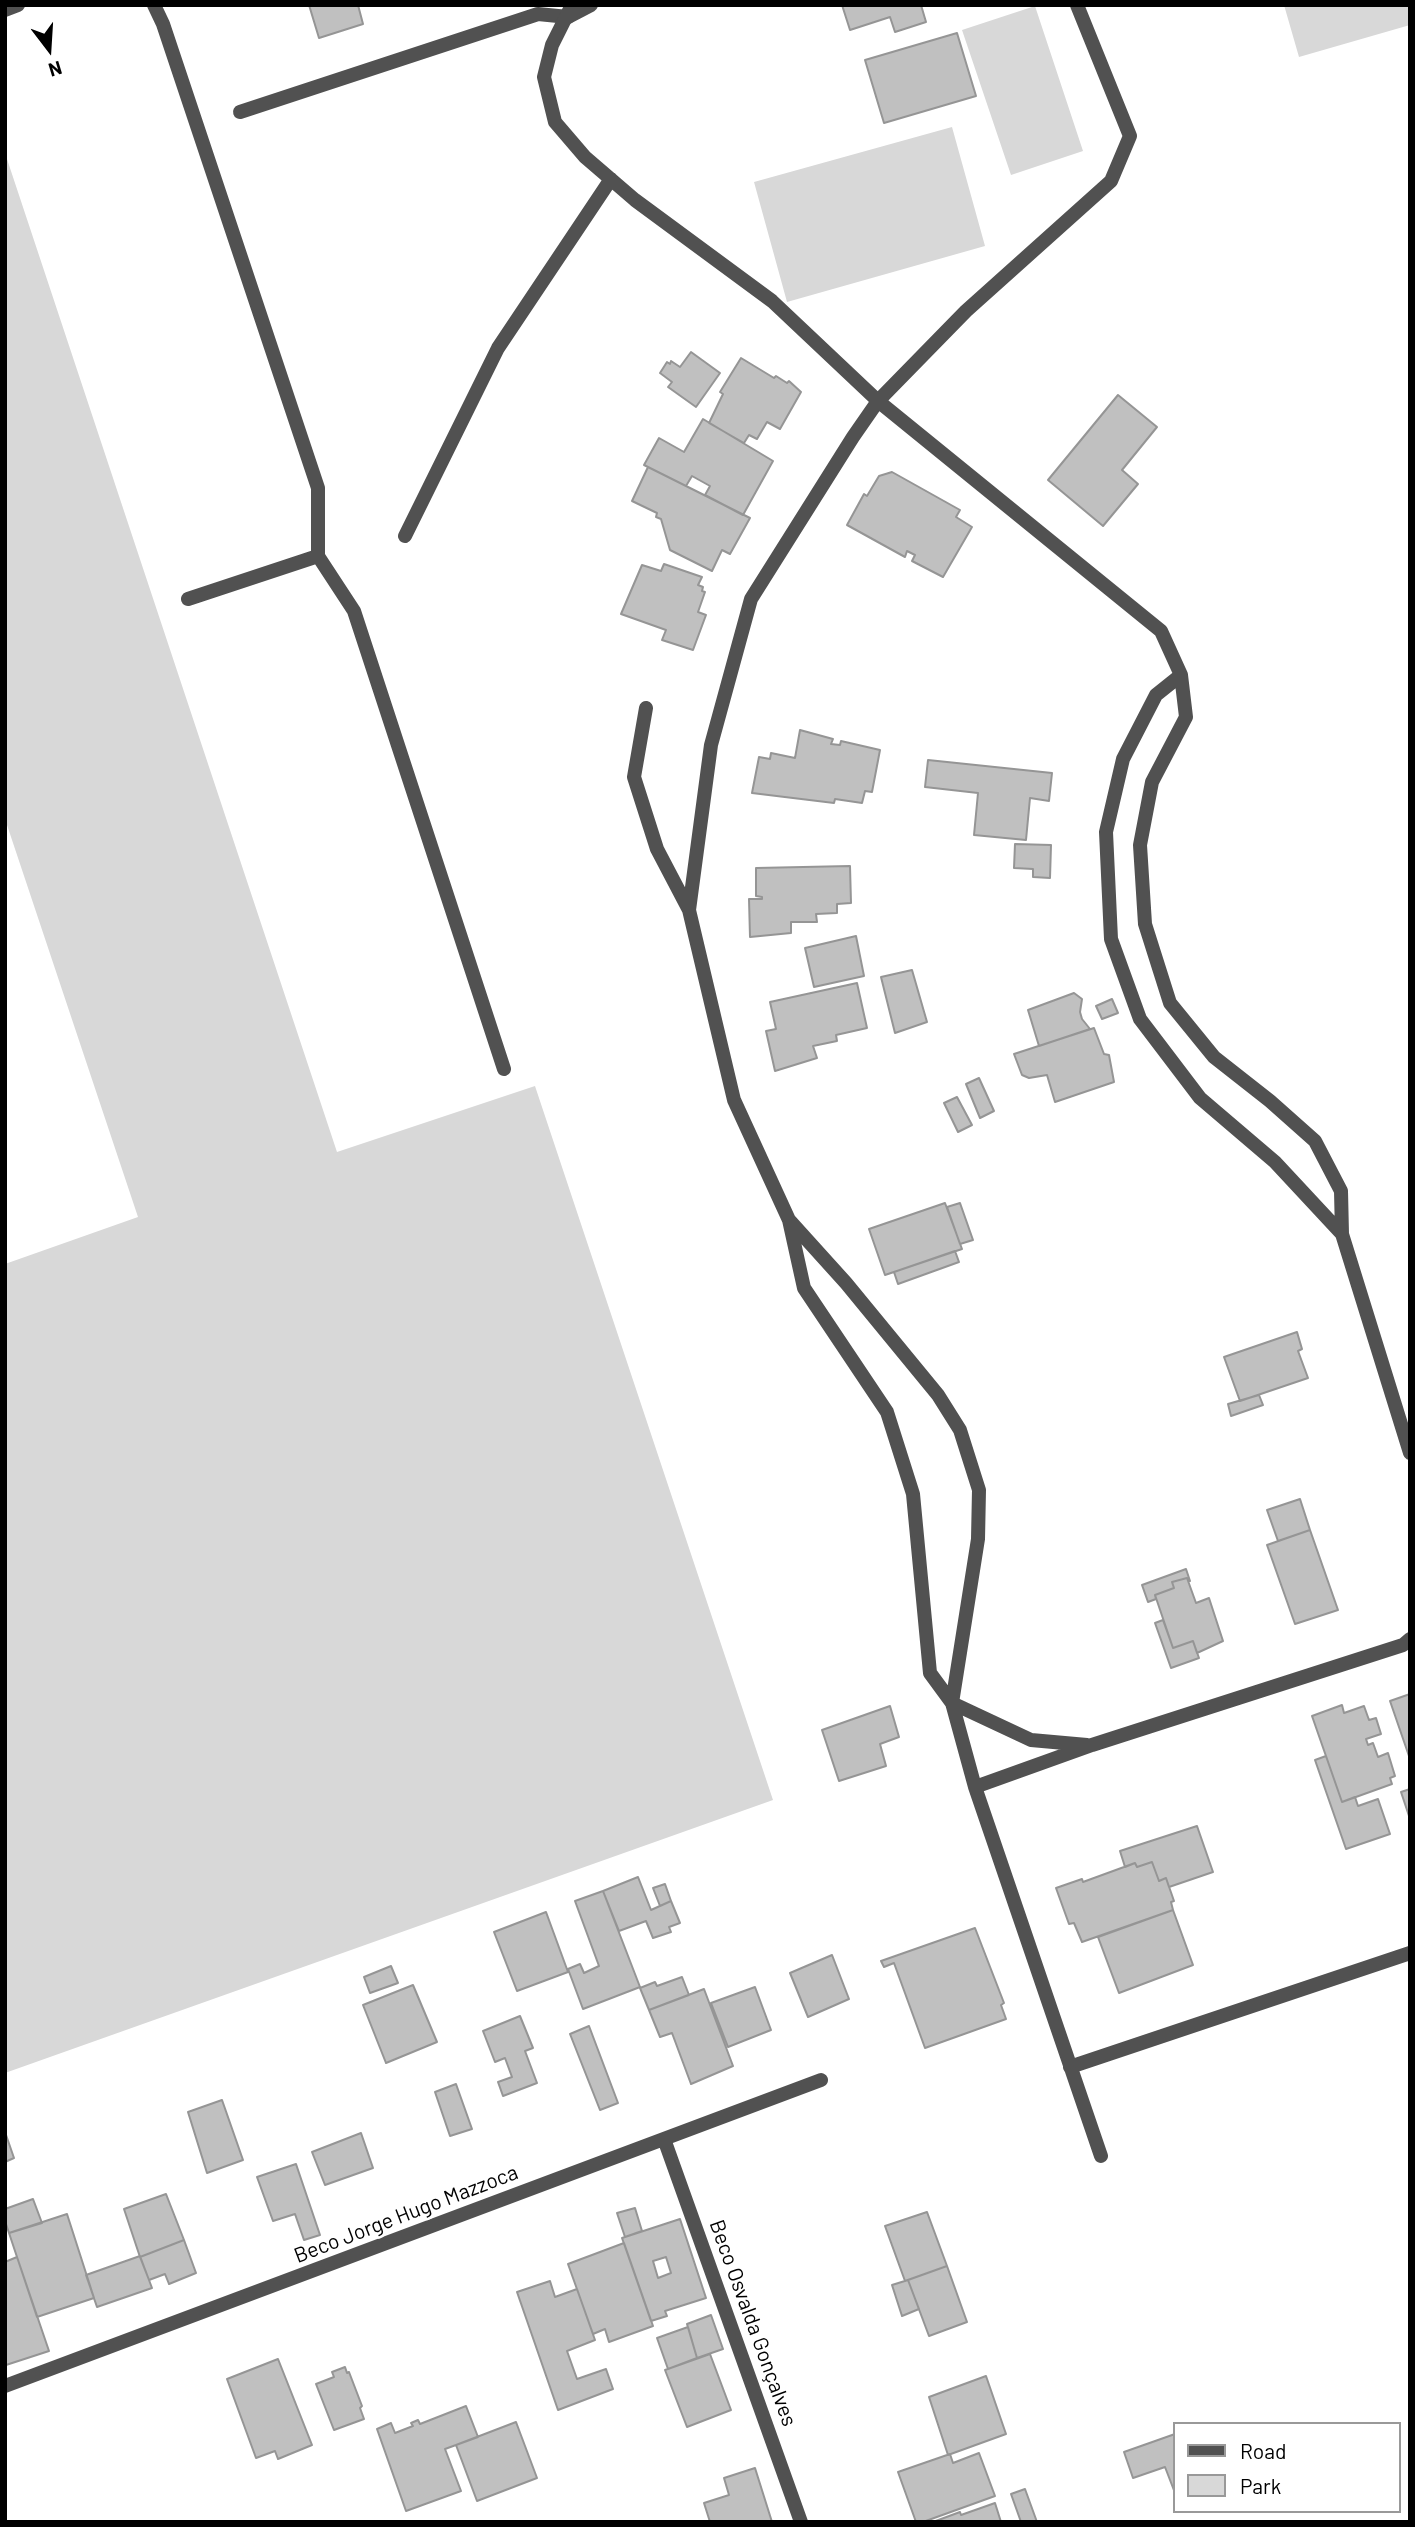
<!DOCTYPE html>
<meta charset="utf-8">
<style>
body{margin:0}
#map{position:relative;width:1415px;height:2527px;overflow:hidden;background:#fff;font-family:Barlow,sans-serif}
canvas{display:block}
.frame{position:absolute;inset:0;border:7px solid #000;pointer-events:none}
.legend{position:absolute;left:1173px;top:2422px;width:228px;height:91px;box-sizing:border-box;background:#fff;border:2px solid #999;margin:0;padding:9px 12px;list-style:none;font-size:21px;color:#000}
.legend li{display:flex;align-items:center;gap:14px;height:35px}
.legend b{width:35px;border:2px solid #999}
.north{position:absolute;left:14px;top:14px;width:70px;height:70px;-webkit-text-stroke:5px #fff;paint-order:stroke;rotate:163deg;font-size:19px;font-weight:700;line-height:28px;text-align:center;color:#000}
.north::after{content:'';display:block;margin:auto;width:24px;height:32px;background:#000;clip-path:polygon(50% 0,100% 100%,50% 72%,0 100%)}
</style>
<div id="map">
<canvas width="1415" height="2527"></canvas>
<div class="frame"></div>
<ul class="legend">
<li><b style="height:9px;background:#515151"></b>Road</li>
<li><b style="height:19px;background:#d8d8d8"></b>Park</li>
</ul>
<div class="north">N</div>
</div>
<script>
const ctx = document.querySelector('canvas').getContext('2d');
ctx.lineJoin = 'round';
function fill(path, color) { ctx.fillStyle = color; ctx.fill(path, 'evenodd'); }
function trace(path, color, width, dash) { ctx.strokeStyle = color; ctx.lineWidth = width; ctx.lineCap = dash ? 'butt' : 'round'; ctx.setLineDash(dash || []); ctx.stroke(path); }
function write(font, color, halo, rows, align = 'center') {
  ctx.font = font + ' Barlow,sans-serif'; ctx.lineWidth = 5; ctx.setLineDash([]); ctx.textBaseline = 'middle'; ctx.strokeStyle = halo; ctx.fillStyle = color; for (const [text, x, y, turn = 0] of rows) {
    ctx.save(); ctx.translate(x, y); ctx.rotate((+turn || 0) * Math.PI / 180); ctx.textAlign = isNaN(turn) ? turn : align; if (halo) ctx.strokeText(text, 0, 0); ctx.fillText(text, 0, 0); ctx.restore();
  }
}
const green = new Path2D(`
 M1284 5H1410V25L1299 57Z
 M1035 6 1083 151 1011 175 962 30Z
 M952 127 985 246 787 302 754 182Z
 M5 153 337 1152 535 1086 773 1800 5 2073V1264L138 1217 5 819Z`);
const building = new Path2D(`
 M309 5H358L363 24 319 38Z
 M842 5H921L926 22 895 32 890 17 850 30Z
 M957 33 976 96 884 123 865 60Z
 M691 352 720 373 696 407 668 387 672 382 660 373 667 362 670 364 671 361 680 367Z
 M741 358 774 378 776 376 787 383 789 381 801 392 780 429 767 422 757 439 749 435 744 443 709 423 723 394 720 392Z
 M1118 395 1157 427 1122 470 1138 484 1103 526 1048 480Z
 M703 419 773 461 743 515 705 495 710 486 692 476 686 486 644 465 659 438 684 452Z
 M648 467 750 518 730 554 722 550 712 571 670 550 661 519 656 517 657 513 632 501Z
 M892 472 960 510 956 517 972 527 943 577 912 561 915 555 907 551 905 557 847 525 864 494 867 496 879 476Z
 M664 564 702 577 698 585 703 587 702 591 705 592 698 612 706 615 693 650 662 640 666 630 621 614 642 565 661 571Z
 M800 730 833 739 831 744 840 745 841 741 880 750 872 792 865 791 862 803 835 799 834 803 752 793 759 757 770 759 771 753 795 758Z
 M928 760 1052 773 1049 801 1030 798 1026 840 974 835 978 793 925 787Z
 M1015 844 1051 845 1050 878 1033 877V869L1014 868Z
 M850 866 851 903 837 904V913L816 914 817 922H791V933L750 937 749 899H762V897L756 896V868Z
 M856 936 864 976 814 987 805 948Z
 M912 970 927 1022 895 1033 881 977Z
 M857 983 867 1028 836 1035 837 1041 813 1046 817 1058 775 1071 766 1031 776 1029 770 1002Z
 M1074 993 1082 999 1080 1012 1082 1019 1090 1029 1039 1046 1028 1010Z
 M1112 999 1118 1013 1102 1019 1096 1006Z
 M1094 1028 1104 1054 1109 1055 1114 1082 1055 1102 1047 1075 1029 1078 1022 1075 1014 1054Z
 M979 1078 994 1111 980 1118 966 1084Z
 M957 1097 972 1125 958 1132 944 1103Z
 M945 1203 962 1249 885 1275 869 1229Z
 M960 1203 973 1240 960 1244 947 1207Z
 M955 1251 959 1262 898 1284 894 1272Z
 M1297 1332 1302 1349 1298 1351 1308 1378 1240 1401 1224 1357Z
 M1259 1395 1263 1405 1231 1416 1228 1404Z
 M1300 1499 1310 1530 1278 1541 1267 1510Z
 M1310 1530 1338 1610 1295 1624 1267 1545Z
 M1186 1569 1190 1581 1187 1578 1172 1582 1174 1588 1155 1595 1156 1599 1148 1602 1142 1585Z
 M1187 1578 1196 1603 1209 1598 1223 1641 1197 1653 1193 1641 1173 1648 1155 1595 1174 1588 1172 1582Z
 M1163 1620 1173 1648 1193 1641 1199 1658 1171 1668 1155 1623Z
 M1410 1694V1759L1390 1701Z
 M1342 1705 1344 1713 1364 1706 1369 1720 1376 1718 1381 1734 1366 1739 1368 1745 1373 1743 1378 1757 1388 1753 1395 1776 1390 1778 1392 1784 1342 1802 1312 1716Z
 M890 1706 899 1737 880 1744 886 1766 839 1781 822 1730Z
 M1326 1756 1342 1802 1355 1797 1358 1806 1378 1799 1390 1834 1346 1849 1315 1760Z
 M1410 1789V1819L1401 1792Z
 M1197 1826 1213 1872 1169 1887 1166 1878 1159 1881 1152 1862 1137 1867 1135 1863 1125 1867 1120 1851Z
 M1152 1862 1159 1881 1166 1878 1174 1901 1171 1902 1173 1910 1082 1942 1074 1923 1069 1924 1056 1888 1082 1879 1083 1882 1135 1863 1137 1867Z
 M638 1877 651 1910 671 1901 680 1923 669 1927 671 1932 653 1938 646 1921 619 1931 603 1891Z
 M665 1884 671 1901 660 1906 653 1888Z
 M603 1891 640 1987 583 2009 568 1969 580 1964 584 1973 599 1966 575 1901Z
 M1173 1910 1193 1965 1119 1993 1098 1937Z
 M546 1912 568 1972 517 1991 494 1932Z
 M975 1928 1004 2003 1001 2005 1006 2019 925 2048 894 1963 884 1967 881 1961Z
 M832 1955 849 1999 808 2017 790 1973Z
 M391 1966 398 1983 370 1993 364 1977Z
 M682 1977 689 1995 649 2010 640 1988 655 1982 657 1986Z
 M413 1985 437 2042 386 2063 363 2005Z
 M755 1987 771 2030 728 2047 711 2003Z
 M704 1989 733 2066 691 2084 672 2033 660 2037 649 2010Z
 M520 2016 533 2048 525 2051 537 2083 503 2096 498 2082 512 2077 505 2058 495 2062 483 2031Z
 M589 2026 618 2103 600 2110 570 2034Z
 M456 2084 472 2129 450 2136 435 2092Z
 M222 2100 243 2160 207 2173 188 2112Z
 M5 2132 14 2158 5 2162Z
 M361 2133 373 2168 325 2185 312 2152Z
 M296 2164 320 2235 304 2240 295 2214 273 2221 257 2177Z
 M166 2194 184 2240 140 2257 124 2209Z
 M33 2199 42 2223 9 2233 5 2221V2209Z
 M635 2208 642 2231 625 2237 617 2213Z
 M927 2212 947 2266 905 2281 885 2226Z
 M67 2214 94 2298 37 2317 9 2233Z
 M680 2219 706 2298 665 2311 667 2316 651 2321 622 2238ZM666 2257 671 2273 658 2278 653 2261Z
 M184 2240 196 2273 169 2284 165 2274 149 2280 140 2257Z
 M624 2243 653 2326 609 2342 605 2329 593 2334 568 2264Z
 M140 2256 152 2288 97 2307 86 2275Z
 M17 2257 49 2351 6 2365 5 2262Z
 M947 2266 967 2322 929 2336 908 2280Z
 M908 2280 919 2309 902 2316 892 2285Z
 M550 2281 555 2297 577 2289 595 2340 567 2351 577 2379 606 2369 613 2389 558 2410 517 2292Z
 M711 2315 723 2349 697 2358 687 2324Z
 M688 2327 697 2358 668 2369 657 2338Z
 M710 2354 731 2410 687 2427 665 2370Z
 M278 2359 312 2445 278 2459 275 2451 256 2458 227 2379Z
 M345 2367 347 2373 349 2372 362 2406 360 2408 364 2419 334 2430 316 2384 334 2377 332 2372Z
 M986 2376 1006 2434 948 2455 929 2397Z
 M466 2406 478 2437 445 2449 461 2491 406 2511 377 2429 391 2423 395 2433 413 2426 411 2423 418 2420 420 2424Z
 M516 2422 537 2478 477 2501 456 2445Z
 M1175 2434V2493L1165 2467 1133 2478 1124 2452Z
 M979 2453 995 2496 923 2522H916L898 2472 950 2454 953 2463Z
 M755 2468 772 2522H710L704 2503 729 2495 724 2478Z
 M1025 2489 1037 2522H1021L1011 2494Z
 M995 2503 1001 2522H933L960 2512 961 2515Z`);
const service = new Path2D(`
 M240 112 538 14 568 17`);
const minor = new Path2D(`
 M154 5 163 24 318 488V556L354 611 504 1069
 M572 5 552 45 544 77 555 122 585 157 635 200 772 301 878 401 1161 631 1181 675 1186 717 1152 782 1140 845 1145 924 1170 1003 1214 1057 1270 1101 1315 1141 1341 1191 1342 1234 1410 1453
 M1077 5 1130 136 1111 181 966 311 878 401 853 437 751 599 711 745 689 910 734 1100 789 1220 804 1288 887 1412 913 1494 930 1673 952 1703 975 1787 1101 2156
 M5 10 18 5
 M568 17 591 5
 M405 536 498 348 611 179
 M188 599 318 556
 M1181 675 1156 695 1123 759 1106 832 1111 939 1140 1019 1200 1098 1275 1162 1342 1234
 M646 708 634 777 657 849 689 910
 M790 1221 846 1283 938 1395 960 1430 979 1490 978 1539 952 1703
 M952 1703 1031 1740 1087 1745
 M975 1787 1092 1745 1403 1645 1410 1639
 M1070 2067 1410 1953
 M664 2139 801 2522
 M5 2386 821 2080`);
const streetNames = [
 ["Beco Jorge Hugo Mazzoca",406,2214,-21],
 ["Beco Osvalda Gonçalves",753,2323,70]
];
fill(green, '#d8d8d8');
fill(building, '#c0c0c0');
trace(building, '#959595', 2);
trace(service, '#515151', 14);
trace(minor, '#515151', 14);
write('21px', '#000', '#fff', streetNames);
</script>
